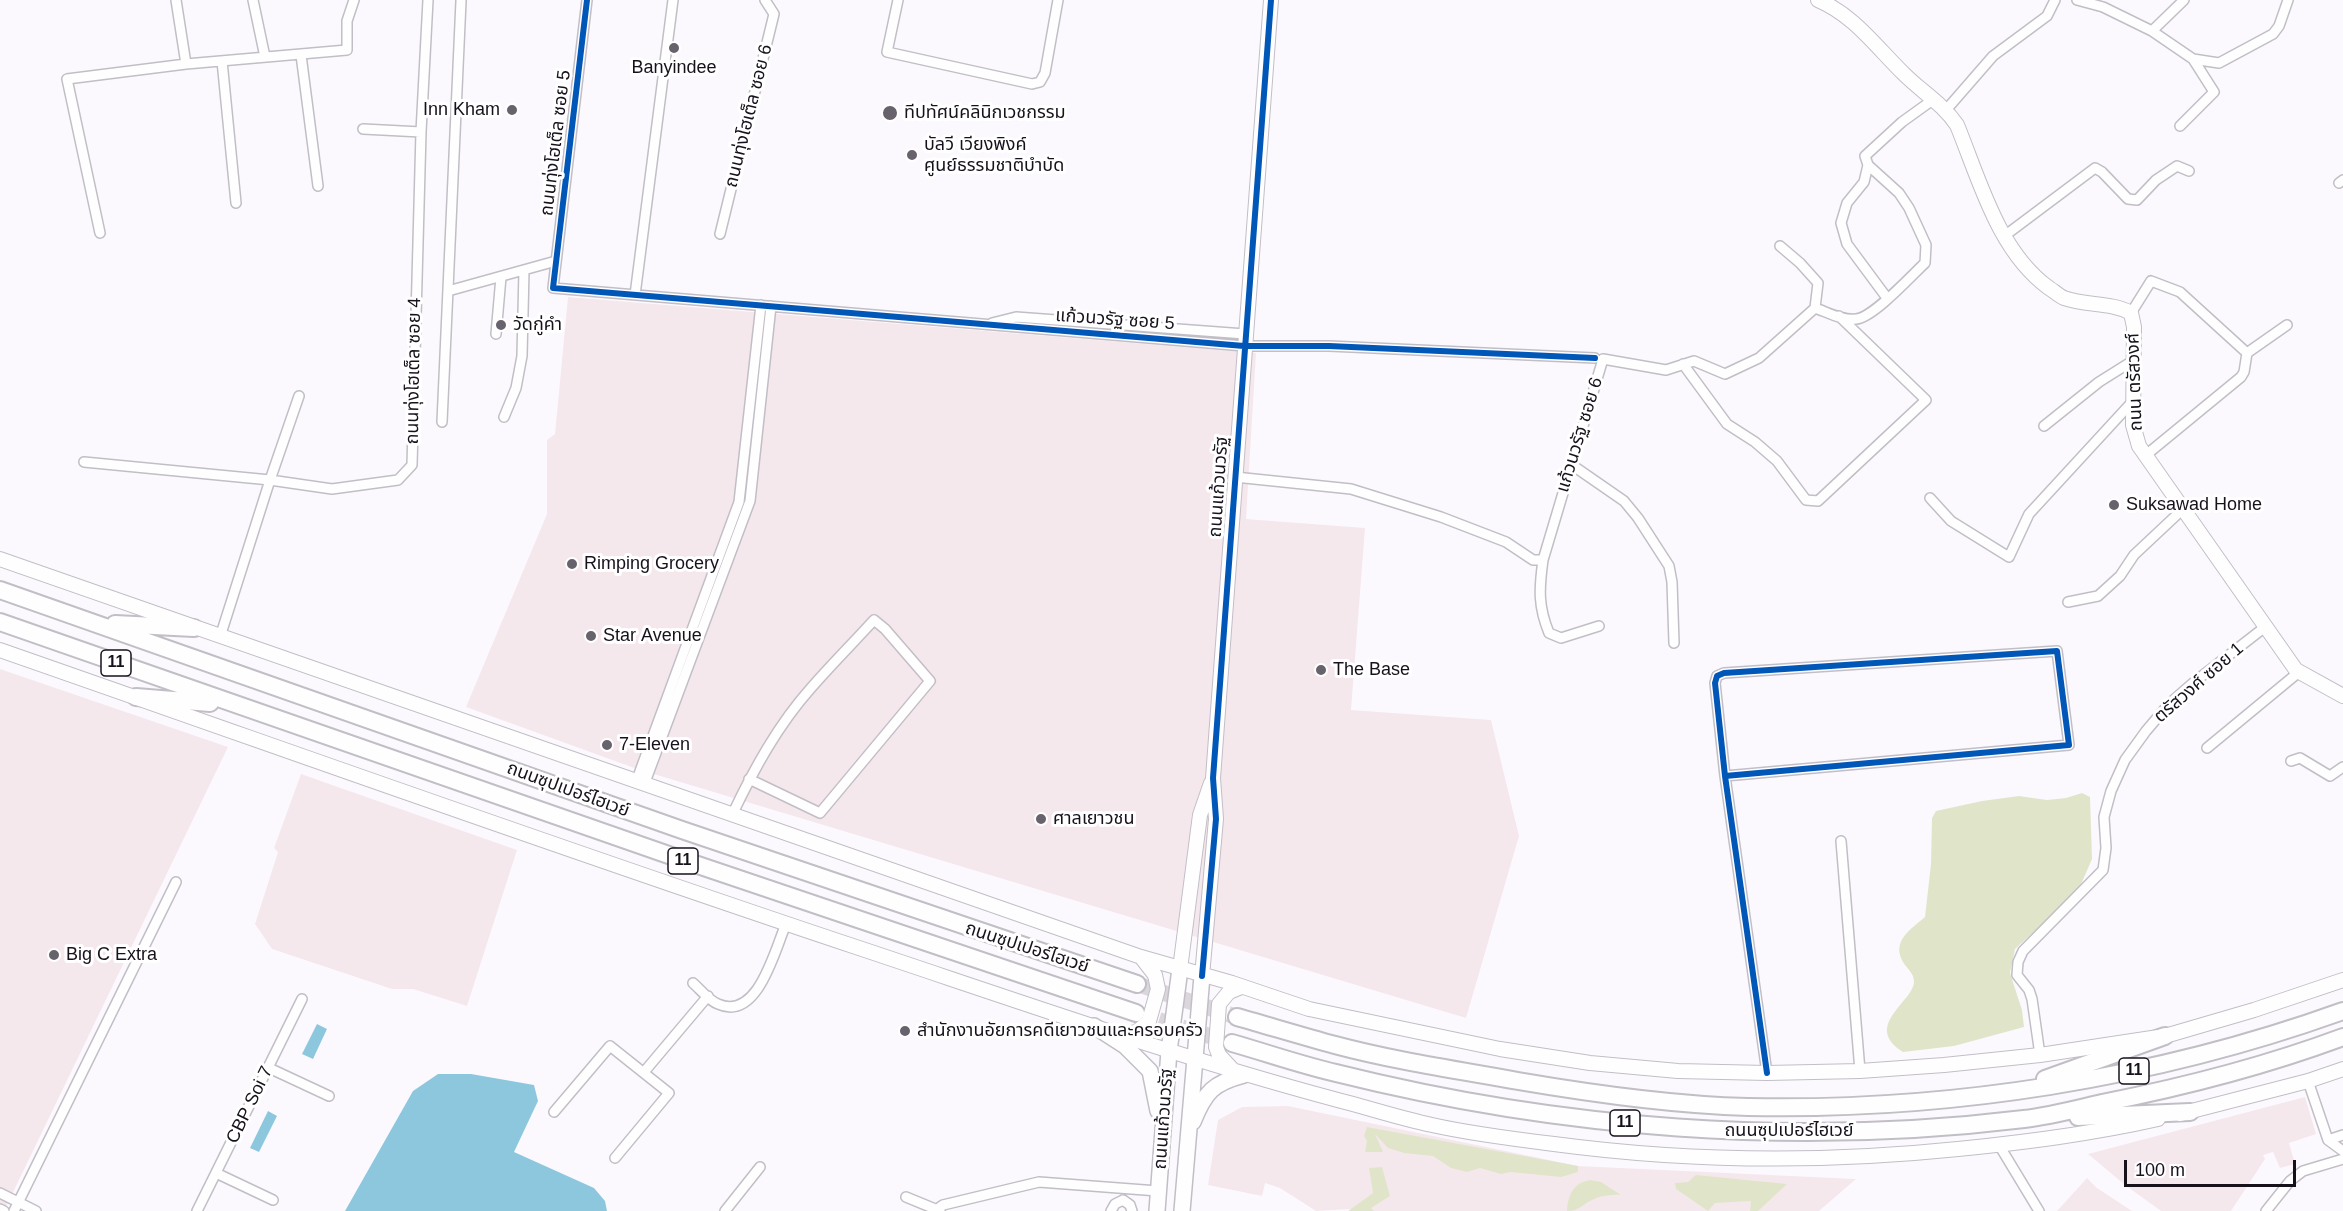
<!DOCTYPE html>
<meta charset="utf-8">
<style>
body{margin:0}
#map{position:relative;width:2343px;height:1211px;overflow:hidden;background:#fcf9fe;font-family:Arial,sans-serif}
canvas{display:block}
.scale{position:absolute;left:2124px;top:1160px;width:172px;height:27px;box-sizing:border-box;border:3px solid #17111c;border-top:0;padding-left:8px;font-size:18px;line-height:21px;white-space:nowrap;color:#17111c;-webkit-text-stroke:4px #fff;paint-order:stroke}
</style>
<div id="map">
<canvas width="2343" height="1211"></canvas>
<div class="scale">100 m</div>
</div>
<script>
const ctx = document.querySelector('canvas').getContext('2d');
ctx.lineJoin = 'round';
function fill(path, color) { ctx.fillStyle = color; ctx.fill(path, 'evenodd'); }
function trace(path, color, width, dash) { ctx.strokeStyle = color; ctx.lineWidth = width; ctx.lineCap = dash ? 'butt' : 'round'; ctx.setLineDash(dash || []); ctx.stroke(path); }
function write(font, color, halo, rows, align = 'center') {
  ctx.font = font + ' Arial,"Noto Sans Thai",sans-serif'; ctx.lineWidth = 6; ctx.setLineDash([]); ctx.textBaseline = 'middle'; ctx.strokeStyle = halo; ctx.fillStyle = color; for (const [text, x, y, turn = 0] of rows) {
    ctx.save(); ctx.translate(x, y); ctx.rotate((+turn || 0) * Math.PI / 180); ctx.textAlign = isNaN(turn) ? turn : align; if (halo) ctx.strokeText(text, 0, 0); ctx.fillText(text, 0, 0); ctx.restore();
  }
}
const commercial = new Path2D(`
 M568 297 1256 353 1246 519 1365 528 1351 710 1491 720 1519 836 1466 1018 637 769 466 707 547 514V440L555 434Z
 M0 669 228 747 4 1211H0Z
 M301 774 517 850 467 1006 413 989H392L272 949 255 924 278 852 274 848Z
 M2305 1097 2316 1134 2289 1143 2295 1164 2280 1168 2273 1152 2263 1155 2265 1159 2231 1211H2161L2125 1185 2088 1154Z
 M1288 1106 1578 1166 1856 1179 1819 1211H1356L1352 1209 1316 1211 1280 1188 1265 1183 1262 1196 1208 1185 1218 1120 1242 1107Z
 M2087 1178 2097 1188 2132 1211H2057Z`);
const green = new Path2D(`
 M2082 793 2090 797 2092 859 2082 882 2073 896 2015 949 2010 973 2022 1010 2024 1027 1954 1046 1903 1052C1862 1026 1913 1002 1914 982 1914 973 1907 969 1903 962 1891 941 1911 929 1925 917L1931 864 1932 818 1936 811 1982 801 2019 796 2047 800 2066 798Z
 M1367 1127 1578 1166V1172L1561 1177 1510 1172 1501 1174 1480 1168 1467 1172 1451 1168 1433 1156 1404 1153 1388 1148 1375 1134 1383 1152H1365L1367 1141 1364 1136Z
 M1382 1167 1390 1196 1371 1208 1374 1211H1348L1373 1193 1369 1168Z
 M1696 1175 1787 1184 1758 1211H1750L1751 1201 1715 1203 1708 1211 1676 1189 1675 1183 1688 1182Z
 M1590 1180 1601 1182 1621 1195C1610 1194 1599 1196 1590 1201 1581 1206 1578 1211 1567 1211 1568 1195 1573 1183 1590 1180Z`);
const water = new Path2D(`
 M317 1024 327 1029 313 1059 302 1054Z
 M438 1074H471L534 1085 538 1101 514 1152 594 1188 605 1201 607 1211H345L413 1091Z
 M268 1111 277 1116 259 1152 250 1148Z`);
const highwayTunnel = new Path2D(`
 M1137 984 1237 1017
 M1136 1013 1232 1043`);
const street = new Path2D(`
 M176 0 186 64
 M253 0 265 57
 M587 0 553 288 1244 346H1329L1595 358
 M898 0 887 52 1032 84 1040 82 1045 73 1058 0
 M2077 0 2103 7 2152 31 2193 59 2219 63 2273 34 2279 26 2288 0
 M2152 31 2184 0
 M301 55 318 186
 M222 61 236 203
 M1946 110 1993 56 2047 16 2055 0
 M2180 126 2214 92 2193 59
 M363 129 421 132
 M1868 165 1864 182 1847 203 1841 223 1847 244 1887 298
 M2339 183 2343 180
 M100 233 67 79 186 64 347 50V21L354 0
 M720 234 774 14 765 0
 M2003 237 2095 168 2102 172 2128 199 2137 200 2156 180 2177 166 2189 171
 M1780 246 1800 263 1818 283 1815 308
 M448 291 556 261
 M635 295 673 0
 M2131 313 2151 281 2180 292 2247 353 2287 325
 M992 323 1016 317 1245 334
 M496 334 501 277
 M1683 364 1727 424 1755 442 1777 461 1806 500 1818 501 1926 400 1839 316
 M504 417 516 388 522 356 524 270
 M442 422 461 1
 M2044 426 2099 382 2134 360
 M2146 455 2241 377 2244 372 2247 353
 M84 462 270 480 299 396
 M1572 465 1624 501 1638 518 1669 566 1672 582 1674 643
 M1235 477 1351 489 1441 517 1506 542 1533 560H1543L1603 359 1666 370 1694 361 1725 374 1759 358 1815 308C1827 312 1843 321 1856 319 1873 318 1912 275 1925 263L1926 245 1909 208 1899 193 1868 165 1865 156 1902 122 1934 99
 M1930 498 1951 521 2009 557 2029 514 2133 401
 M1543 560C1539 589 1538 606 1549 633L1561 638 1599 626
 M2068 602 2098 596 2120 576 2134 555 2183 509
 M220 637 270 480 332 489 398 480 412 465 421 132 428 0
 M2207 748 2299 672
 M2291 761 2300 758 2330 776 2343 767
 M1725 776 2069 745 2057 651 1724 673 1717 676 1715 683 1725 776 1767 1073
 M636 782 739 502 761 305
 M644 785 750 501 771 306
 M733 813C754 769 778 725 811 688 831 665 853 643 874 620L885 629 930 681 820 813 749 779
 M1841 841 1860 1071
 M693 983C700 989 709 1001 718 1004 758 1022 775 949 786 924
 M2040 1055 2032 999 2029 990 2017 975 2018 962 2023 951 2103 870 2106 848 2104 817 2111 791 2125 760 2146 731 2169 704 2193 683 2265 627
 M269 1068 329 1096
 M644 1072 708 996
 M2308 1081 2328 1140 2343 1151
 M554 1112 610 1046 669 1093 615 1158
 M2328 1140 2343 1135
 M1999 1145 2039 1211
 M216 1173 273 1200
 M0 1193 36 1211
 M906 1197 940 1211
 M1123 1200 1130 1205 1132 1211
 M0 1209 4 1211
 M14 1211 176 882
 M197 1211 302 999
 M725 1211 760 1167
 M940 1211V1207L943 1205 1039 1182 1158 1191
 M1111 1211 1115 1204 1123 1200
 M2266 1211 2290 1181 2303 1171 2343 1159`);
const secondary = new Path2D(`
 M1818 0C1854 15 1877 48 1904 74 1922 92 1943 104 1957 125 1980 181 1998 251 2049 288 2054 291 2059 296 2064 298 2086 306 2111 302 2131 313L2134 327 2133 425 2139 446 2296 670 2343 696
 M0 559 1141 957 1232 983 1309 1009 1500 1049 1590 1063 1678 1071 1767 1073 1860 1071 1944 1065 2040 1055 2165 1036 2254 1010 2343 980
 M0 650C287 750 573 853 862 949 1018 1001 1174 1056 1334 1099 1366 1107 1399 1118 1432 1125 1472 1134 1513 1139 1554 1144 1689 1162 1823 1163 1958 1149 2026 1142 2092 1134 2158 1119
 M1180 969 1200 815 1211 783
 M1202 976 1216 819 1213 778 1271 0
 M1123 1036 1138 1031 1149 1021 1158 989 1155 975 1141 957
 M1232 1069 1219 1055 1216 1047 1219 1004 1229 992 1241 987
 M2180 1114 2308 1081 2343 1069`);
const primary = new Path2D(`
 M1094 1026 1125 1046 1150 1071 1158 1111
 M1193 1122C1205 1092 1213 1083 1244 1075
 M1157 1211 1169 1051 1180 969
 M1182 1211 1202 976`);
const highway = new Path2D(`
 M0 590 682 830 1137 984
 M0 622 683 860 1136 1013
 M115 624 194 628
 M136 697 210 703
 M1237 1017C1269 1026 1302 1036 1335 1045 1395 1061 1457 1070 1518 1081 1594 1094 1671 1105 1748 1107 1949 1111 2154 1079 2343 1011
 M1232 1043C1267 1053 1301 1065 1336 1073 1560 1129 1794 1147 2024 1119 2050 1116 2076 1109 2102 1103 2183 1087 2265 1066 2343 1037
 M2045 1079 2165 1036
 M2078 1117 2190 1112`);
const cycleway = new Path2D(`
 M587 0 553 288 1244 346H1329L1595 358
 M1725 776 2069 745 2057 651 1724 673 1717 676 1715 683 1725 776 1767 1073
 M1202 976 1216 819 1213 778 1271 0`);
const markers = [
 [674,48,6,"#67626b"],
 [512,110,6,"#67626b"],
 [890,113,8,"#67626b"],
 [912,155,6,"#67626b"],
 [501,325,6,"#67626b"],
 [2114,505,6,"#67626b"],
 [572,564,6,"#67626b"],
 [591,636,6,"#67626b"],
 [1321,670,6,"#67626b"],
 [607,745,6,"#67626b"],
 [1041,819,6,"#67626b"],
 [54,955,6,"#67626b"],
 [905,1031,6,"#67626b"]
];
const shields = [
 [116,663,30],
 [683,861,30],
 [2134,1071,30],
 [1625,1123,30]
];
const shieldNames = [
 ["11",116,663],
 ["11",683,861],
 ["11",2134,1071],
 ["11",1625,1123]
];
const poiNames = [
 ["Banyindee",674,68,"center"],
 ["Inn Kham",500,110,"right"],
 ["ทีปทัศน์คลินิกเวชกรรม",904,113],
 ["บัลวี เวียงพิงค์",924,145],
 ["ศูนย์ธรรมชาติบำบัด",924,166],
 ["วัดกู่คำ",513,325],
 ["Suksawad Home",2126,505],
 ["Rimping Grocery",584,564],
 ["Star Avenue",603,636],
 ["The Base",1333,670],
 ["7-Eleven",619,745],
 ["ศาลเยาวชน",1053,819],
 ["Big C Extra",66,955],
 ["สำนักงานอัยการคดีเยาวชนและครอบครัว",917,1031]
];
const streetNames = [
 ["ถนนทุ่งโฮเต็ล ซอย 6",749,116,-76],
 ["ถนนทุ่งโฮเต็ล ซอย 5",556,143,-83],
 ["แก้วนวรัฐ ซอย 5",1115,320,4],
 ["ถนนทุ่งโฮเต็ล ซอย 4",414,371,-89],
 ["ถนน ตรัสวงศ์",2135,382,-92],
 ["แก้วนวรัฐ ซอย 6",1580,435,-73],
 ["ถนนแก้วนวรัฐ",1219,487,-86],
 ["ตรัสวงศ์ ซอย 1",2199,683,-41],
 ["ถนนซุปเปอร์ไฮเวย์",568,790,20],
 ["ถนนซุปเปอร์ไฮเวย์",1027,948,18],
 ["CBP Soi 7",250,1105,-64],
 ["ถนนแก้วนวรัฐ",1164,1119,-86],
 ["ถนนซุปเปอร์ไฮเวย์",1789,1131]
];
fill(commercial, '#f5e8ed');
fill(green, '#e0e5ca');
fill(water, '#8dc7de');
trace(highwayTunnel, '#dad6dc', 16, [16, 8]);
trace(street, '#c2bec6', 12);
trace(secondary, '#c2bec6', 16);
trace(primary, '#c2bec6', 18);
trace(highway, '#c2bec6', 20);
trace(street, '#fffeff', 9);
trace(secondary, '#fffeff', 14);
trace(primary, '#fffeff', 15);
trace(highway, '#fffeff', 16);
trace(cycleway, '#0057b8', 6);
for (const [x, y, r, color] of markers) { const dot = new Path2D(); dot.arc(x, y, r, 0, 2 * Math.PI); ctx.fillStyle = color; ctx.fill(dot); trace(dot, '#fff', 2); }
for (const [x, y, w] of shields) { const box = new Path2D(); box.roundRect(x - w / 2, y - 13, w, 26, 4.5); ctx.fillStyle = '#fff'; ctx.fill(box); trace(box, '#17111c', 1.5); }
write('bold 16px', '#17111c', null, shieldNames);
write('18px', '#17111c', '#fff', poiNames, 'left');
write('18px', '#17111c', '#fff', streetNames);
</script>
